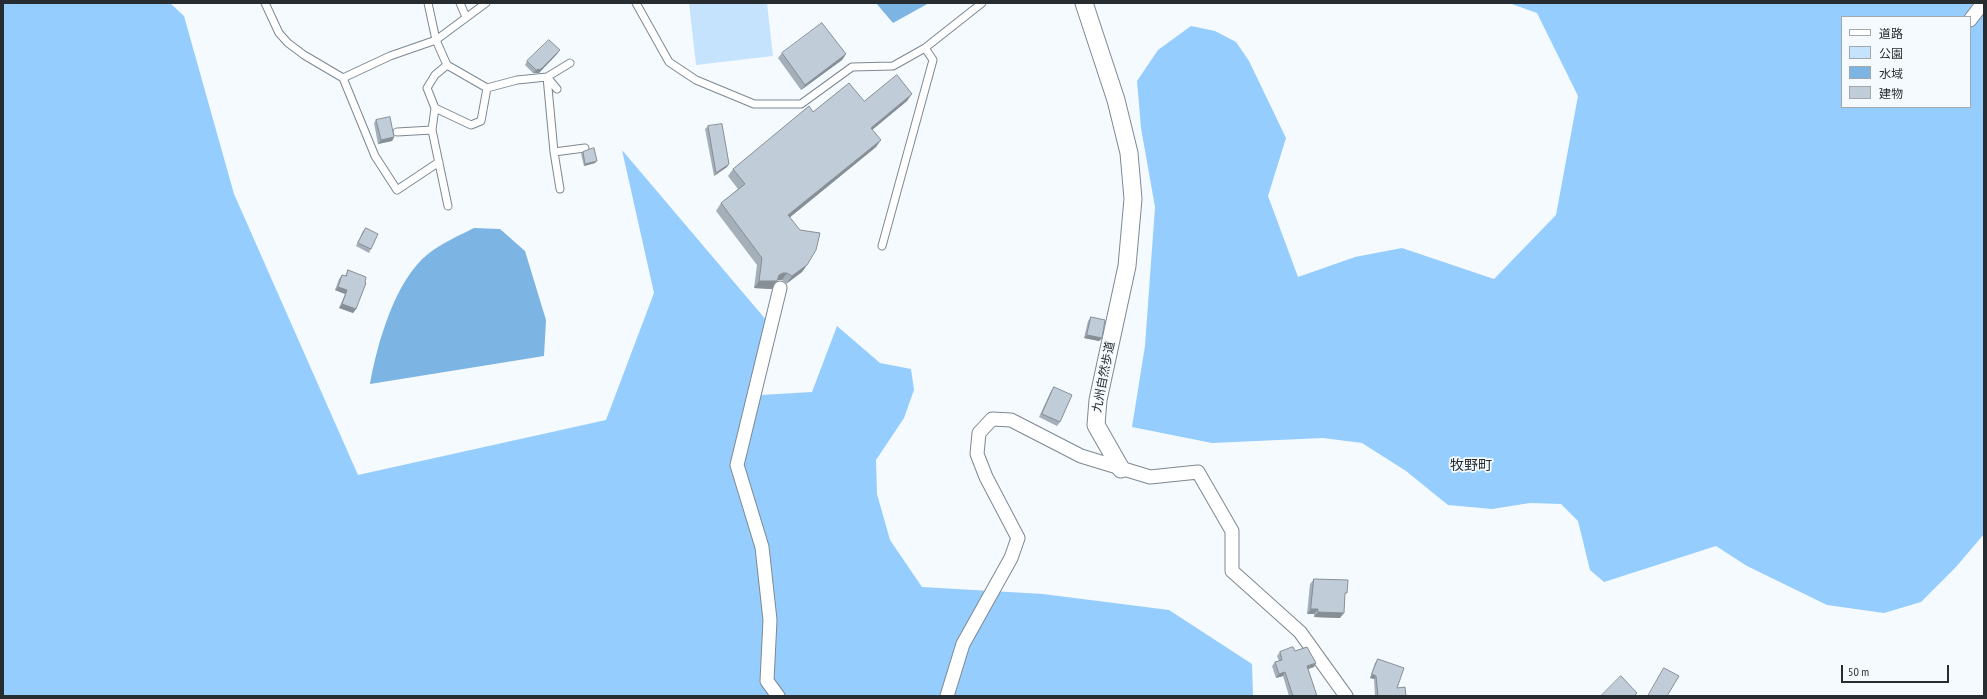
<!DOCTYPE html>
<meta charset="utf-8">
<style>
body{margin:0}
#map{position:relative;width:1987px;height:699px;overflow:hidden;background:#f5fafe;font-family:"PT Sans Narrow","Noto Sans JP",sans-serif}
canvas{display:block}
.frame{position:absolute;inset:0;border:4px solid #272c30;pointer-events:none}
.legend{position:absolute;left:1841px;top:16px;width:130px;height:92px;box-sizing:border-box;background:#f5fafe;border:1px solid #a3a8ac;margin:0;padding:5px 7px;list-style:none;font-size:12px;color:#272c30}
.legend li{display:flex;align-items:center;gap:8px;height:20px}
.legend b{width:20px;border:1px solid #a3a8ac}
.scale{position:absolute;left:1841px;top:665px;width:108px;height:18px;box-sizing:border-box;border:2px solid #272c30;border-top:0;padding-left:5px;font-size:12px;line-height:14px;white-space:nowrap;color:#272c30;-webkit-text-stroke:3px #f5fafe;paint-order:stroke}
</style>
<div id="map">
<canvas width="1987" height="699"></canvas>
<div class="frame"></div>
<ul class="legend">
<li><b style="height:5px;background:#fff"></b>道路</li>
<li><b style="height:11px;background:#c6e3fd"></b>公園</li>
<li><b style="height:11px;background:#7cb4e4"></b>水域</li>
<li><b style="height:11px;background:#c0ccd7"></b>建物</li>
</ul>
<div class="scale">50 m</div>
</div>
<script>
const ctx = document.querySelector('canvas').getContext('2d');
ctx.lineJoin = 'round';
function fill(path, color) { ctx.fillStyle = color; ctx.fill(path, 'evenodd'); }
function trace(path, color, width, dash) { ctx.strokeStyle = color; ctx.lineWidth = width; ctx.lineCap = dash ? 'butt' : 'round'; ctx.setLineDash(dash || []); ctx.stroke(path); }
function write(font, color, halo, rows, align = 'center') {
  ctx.font = font + ' "PT Sans Narrow","Noto Sans JP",sans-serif'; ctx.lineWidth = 3.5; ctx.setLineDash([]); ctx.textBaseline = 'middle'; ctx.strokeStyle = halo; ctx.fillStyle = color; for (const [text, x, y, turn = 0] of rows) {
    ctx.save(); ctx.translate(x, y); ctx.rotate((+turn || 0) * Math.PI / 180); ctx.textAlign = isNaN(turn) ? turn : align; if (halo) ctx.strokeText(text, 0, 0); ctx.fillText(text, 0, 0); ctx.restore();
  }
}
const green = new Path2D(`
 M689 3H767L773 56 696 65Z`);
const forest = new Path2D(`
 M3 3H170L184 16 234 194 358 475 606 420 654 293 622 150 767 321 760 395 812 392 837 326 880 363 911 369 914 390 904 418 876 460 877 494 890 540 922 587 1043 594 1169 610 1252 664 1253 696H3Z
 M1509 3H1984V534L1956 567 1921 602 1884 613 1827 605 1747 566 1716 546 1604 582 1590 570 1578 521 1561 504 1530 503 1492 509 1448 505 1406 471 1362 443 1323 438 1212 443 1132 427 1145 346 1155 207 1141 128 1137 81 1158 50 1191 26 1215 31 1236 42 1249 61 1286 138 1268 196 1298 277 1355 257 1402 248 1494 279 1556 215 1578 96 1537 13ZM1842 17H1970V107H1842Z`);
const water = new Path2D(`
 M876 3H929L893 23Z
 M474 228 500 229 525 251 546 320 544 356 370 384C377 344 395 280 428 254 442 243 458 236 474 228Z`);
const service = new Path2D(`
 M265 3 279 33 288 43 304 55 343 78 375 156 397 190 439 162
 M428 3 436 40 447 65 487 88 517 80 547 77 554 152 560 189
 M460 3 466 17
 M636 3 669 62 696 80 754 104H801L852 67 893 66 925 48 982 3
 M447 65 435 75 427 88 435 108 432 130 448 206
 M343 78 390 56 436 40 486 3
 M557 89 547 77 570 63
 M435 108 471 125 481 121 487 88
 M397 132 432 130
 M554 152 585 148
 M882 246 933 60 925 48`);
const minor = new Path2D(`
 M1970 20 1983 3
 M778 696 767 681 770 620 762 547 737 465 780 288
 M947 696 963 644 1011 558 1018 538 986 477 977 454 979 433 992 419 1011 420 1081 456 1150 477 1198 472 1232 531V571L1300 632 1346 696`);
const tertiary = new Path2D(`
 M1084 3 1116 100 1129 153 1133 199 1127 266 1098 400 1096 425 1121 469`);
const wall = new Path2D(`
 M560 50 557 54 539 73H533L525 65 527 61Z
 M782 53 846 54 842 60 801 90 778 58Z
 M864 101H907L872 130 876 147 790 217 807 265 802 272 786 284 782 280H777L772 289 754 288 757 265 716 211 721 203 738 189 728 176 733 169 813 112Z
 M376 120 394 137 392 141 378 144 374 123Z
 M708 126 727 167 714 176 705 129Z
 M583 152 595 163 584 166 581 154Z
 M366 228 371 249 369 253 356 246 363 231Z
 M348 270 356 309 353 313 339 308 345 294 335 290 339 279 342 275 345 276Z
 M1091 317 1102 338 1099 341 1084 338 1088 321Z
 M1054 387 1060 422 1057 426 1039 417 1051 391Z
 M1314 579 1345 596 1340 618 1314 617V614H1307L1310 584Z
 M1295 651 1314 667 1308 669 1317 696H1289L1283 676 1276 678 1272 666 1275 662 1279 661 1277 656 1280 652Z
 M1378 659 1397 688 1406 696H1375L1374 679 1370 678 1375 663Z`);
const shadedWall = new Path2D(`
 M560 50 557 54 539 73H533L536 70Z
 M846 54 842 60 801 90 805 85Z
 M912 94 907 101 866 135 871 128Z
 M394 137 392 141 378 144 381 140Z
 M881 140 876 147 783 223 788 215Z
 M597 161 595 163 584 166 585 164Z
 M729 164 727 167 714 176 716 173Z
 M807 265 802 272 786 284 792 276Z
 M783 273H787L782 280H777L772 289 754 288 759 281 779 275Z
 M338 287 347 290 345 294 335 290Z
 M342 304 356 309 353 313 339 308Z
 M1087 335 1102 338 1099 341 1084 338Z
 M1311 609H1318L1314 614H1307Z
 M1318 612 1344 613 1340 618 1314 617Z
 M1316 663 1314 667 1305 670 1307 666Z
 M1285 672 1283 676 1276 678 1279 674Z
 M1372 674 1376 676 1374 679 1370 678Z`);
const building = new Path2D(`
 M822 23 846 54 805 85 782 53Z
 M549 40 560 50 541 69 536 70 527 61Z
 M897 75 912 94 871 128 881 140 788 215 800 230 820 233 816 250 807 265 792 276 787 273H783L779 275 777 281H759L762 258 721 203 745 184 733 169 809 106 813 112 849 83 864 101Z
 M390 117 394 137 381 140 376 120Z
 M722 124 729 164 716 173 708 126Z
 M594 148 597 161 585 164 583 152Z
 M366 228 378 234 371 249 358 243Z
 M348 270 366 277 365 282 366 283 356 309 342 304 347 290 338 287 342 275 346 276Z
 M1091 317 1105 320 1102 338 1087 335Z
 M1054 387 1072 395 1060 422 1042 414Z
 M1314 579 1348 580 1347 593H1345L1344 613 1318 612V609H1311Z
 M1293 647 1295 651 1307 647 1316 663 1307 666 1317 696H1293L1285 672 1279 674 1275 662 1282 660 1280 652Z
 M1378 659 1404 668 1397 688 1405 687 1406 696H1378L1376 676 1372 674Z
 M1664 668 1679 676 1667 696H1648Z
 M1621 676 1637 693 1634 696H1601Z`);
const streetNames = [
 ["九州自然歩道",1104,377,-79]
];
const quarterNames = [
 ["牧野町",1471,466]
];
fill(green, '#c6e3fd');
fill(forest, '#95cdfe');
fill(water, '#7cb4e4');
trace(service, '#7d8892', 9);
trace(minor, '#7d8892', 15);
trace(tertiary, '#7d8892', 19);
trace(service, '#fff', 7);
trace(minor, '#fff', 13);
trace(tertiary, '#fff', 17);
fill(wall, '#a5afb9');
fill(shadedWall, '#868f96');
fill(building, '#c0ccd7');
trace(building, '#868f96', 1);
write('12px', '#272c30', '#f5fafe', streetNames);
write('14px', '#272c30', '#f5fafe', quarterNames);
</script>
